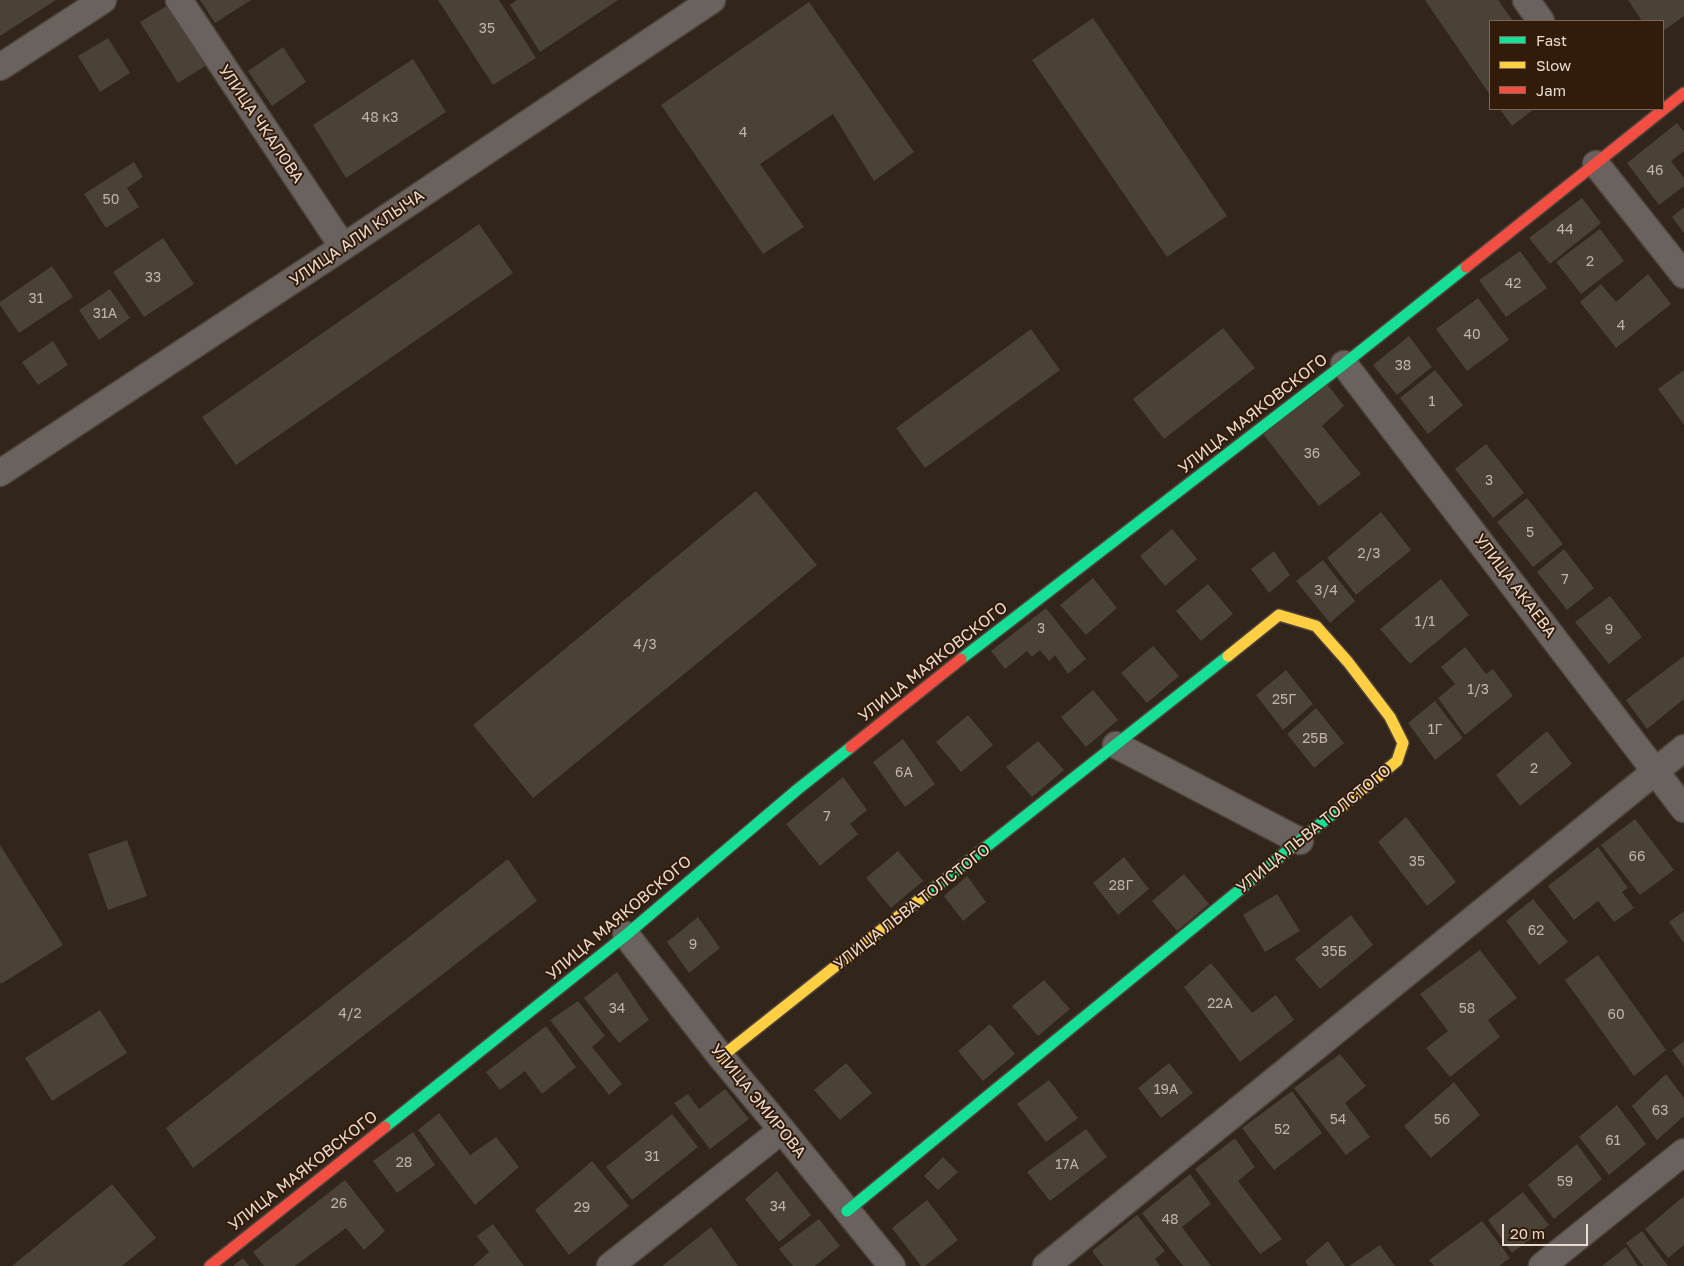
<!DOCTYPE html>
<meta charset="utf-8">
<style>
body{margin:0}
#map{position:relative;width:1684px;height:1266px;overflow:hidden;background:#32261c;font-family:"Golos Text",sans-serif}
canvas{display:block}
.legend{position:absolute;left:1489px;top:20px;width:175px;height:90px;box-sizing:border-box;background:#321c09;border:1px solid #7c6858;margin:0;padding:6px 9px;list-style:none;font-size:15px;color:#eadacf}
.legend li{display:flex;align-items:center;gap:10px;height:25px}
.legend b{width:25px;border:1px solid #7c6858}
.scale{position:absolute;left:1502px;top:1224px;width:86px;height:22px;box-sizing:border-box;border:2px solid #eadacf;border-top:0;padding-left:6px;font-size:15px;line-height:18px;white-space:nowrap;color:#eadacf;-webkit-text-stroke:4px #321c09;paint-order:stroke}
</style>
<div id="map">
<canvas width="1684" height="1266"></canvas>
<ul class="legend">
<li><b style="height:6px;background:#16e098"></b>Fast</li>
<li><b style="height:6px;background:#ffcf43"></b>Slow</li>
<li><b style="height:6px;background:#f24e42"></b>Jam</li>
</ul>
<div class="scale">20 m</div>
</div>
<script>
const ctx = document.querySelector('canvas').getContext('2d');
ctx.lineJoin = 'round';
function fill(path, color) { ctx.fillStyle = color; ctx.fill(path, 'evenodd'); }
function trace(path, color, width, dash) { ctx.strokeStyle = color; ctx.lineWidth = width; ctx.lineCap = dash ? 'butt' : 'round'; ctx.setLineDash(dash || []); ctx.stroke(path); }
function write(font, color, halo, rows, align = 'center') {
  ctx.font = font + ' "Golos Text",sans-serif'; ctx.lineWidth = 4; ctx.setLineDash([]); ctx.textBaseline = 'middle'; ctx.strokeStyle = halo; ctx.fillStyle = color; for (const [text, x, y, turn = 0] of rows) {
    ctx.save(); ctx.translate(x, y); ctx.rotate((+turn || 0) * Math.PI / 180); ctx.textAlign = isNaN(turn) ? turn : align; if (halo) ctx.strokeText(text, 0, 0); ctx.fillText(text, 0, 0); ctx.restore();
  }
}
const building = new Path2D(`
 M0 0H56L0 36Z
 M200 0H251L215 23Z
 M438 0H499L536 58 493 85Z
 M517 0H618L540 52 510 5Z
 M1425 0H1498L1513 21H1490V95Z
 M1628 0H1684V16L1663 31V21H1642Z
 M809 2 914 152 874 181 833 114 760 164 804 227 763 254 661 105Z
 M170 4 207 65 178 83 140 22Z
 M1093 18 1227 216 1167 257 1032 60Z
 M108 38 130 73 100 92 78 56Z
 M283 47 306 82 272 106 248 71Z
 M413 59 446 112 346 178 313 125Z
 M1500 109H1534L1512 126Z
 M1677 123 1684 132V151L1671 161 1684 178V186L1659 205 1627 163Z
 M134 162 143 177 127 188 139 207 106 228 84 194Z
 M1582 198 1601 223 1550 264 1529 238Z
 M1684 207V233L1672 217Z
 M479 224 513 273 236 465 202 417Z
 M1600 229 1624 261 1581 294 1556 262Z
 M163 238 194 284 144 317 113 272Z
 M1520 251 1547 288 1506 317 1479 280Z
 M52 266 73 297 19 333 0 305V302Z
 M1648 274 1671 304 1616 348 1580 302 1601 284 1616 302Z
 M110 289 130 318 99 340 79 310Z
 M1478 298 1509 340 1467 371 1436 329Z
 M1223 328 1255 368 1164 439 1133 399Z
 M1031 329 1060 370 925 468 896 428Z
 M1409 336 1432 367 1397 395 1373 365Z
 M53 341 68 365 38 385 22 362Z
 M1435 370 1463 405 1428 434 1400 398Z
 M1684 370V425L1658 389Z
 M1327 384 1344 406 1322 426 1361 474 1319 506 1263 434Z
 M1486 444 1524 493 1493 518 1455 469Z
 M756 491 817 565 533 798 473 725Z
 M1527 498 1563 544 1533 567 1497 522Z
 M1381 512 1411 550 1356 595 1327 558Z
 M1172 529 1197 559 1165 586 1140 556Z
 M1564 549 1594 588 1567 610 1537 572Z
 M1274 551 1290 575 1269 593 1251 569Z
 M1323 560 1355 601 1330 623 1296 581Z
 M1093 578 1117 608 1086 635 1060 605Z
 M1441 579 1469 615 1410 664 1380 629Z
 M1208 584 1233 614 1201 641 1176 611Z
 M1610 596 1642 637 1609 664 1575 622Z
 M1046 608 1086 659 1068 674 1055 655 1049 661 1040 650 1032 657 1027 651 1005 669 991 651Z
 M1153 646 1179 676 1147 703 1121 673Z
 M1465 647 1486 674 1493 669 1513 696 1465 735 1438 698 1455 684 1441 667Z
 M1684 656V699L1647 729 1626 700Z
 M1286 670 1313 704 1283 730 1256 695Z
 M1093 690 1118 720 1086 747 1061 717Z
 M1435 701 1463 738 1435 760 1408 723Z
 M1316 708 1344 743 1314 768 1287 734Z
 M968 715 993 745 961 772 936 742Z
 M1547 731 1572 764 1520 806 1496 775Z
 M903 739 935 784 905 807 873 762Z
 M1038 741 1064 770 1032 797 1006 767Z
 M843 777 867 810 850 824 858 834 820 866 786 824Z
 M1406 817 1456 882 1427 906 1378 842Z
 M1635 819 1674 870 1640 895 1601 845Z
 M127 840 147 896 108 910 88 854Z
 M0 845 63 945 1 984 0 981Z
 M1598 847 1628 888 1622 892 1634 908 1614 922 1598 901 1574 920 1548 886Z
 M898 851 923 881 891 908 866 878Z
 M1124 857 1149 889 1118 915 1093 883Z
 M508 859 537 901 193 1168 166 1128Z
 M1184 874 1209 904 1177 931 1152 901Z
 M967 876 986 902 963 921 944 896Z
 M1277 894 1300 931 1265 952 1243 915Z
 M1533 899 1568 942 1539 965 1506 921Z
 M1684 911V943L1669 922Z
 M1351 915 1373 945 1320 989 1295 959Z
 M698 917 720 948 689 973 667 942Z
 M1480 950 1517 998 1488 1020 1500 1037 1450 1077 1426 1048 1448 1031 1420 994Z
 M1598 955 1666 1050 1634 1076 1565 980Z
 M1211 963 1252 1013 1276 995 1294 1020 1240 1062 1184 987Z
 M617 972 649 1020 619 1043 584 998Z
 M1044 980 1070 1009 1038 1036 1012 1006Z
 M578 1001 605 1036 592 1047 622 1084 609 1095 550 1020Z
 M100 1010 127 1053 52 1101 25 1058Z
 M990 1024 1015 1054 983 1081 958 1051Z
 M546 1026 576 1067 542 1094 525 1071 500 1090 486 1072Z
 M1684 1041V1067L1672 1050Z
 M1340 1054 1366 1086 1345 1103 1370 1137 1346 1155 1294 1088Z
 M846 1063 872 1093 840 1120 814 1090Z
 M1169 1063 1193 1093 1161 1118 1138 1088Z
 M1666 1074 1684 1098V1116L1657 1140 1632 1106Z
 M1049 1080 1078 1118 1046 1142 1017 1104Z
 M1454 1082 1480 1115 1431 1158 1404 1126Z
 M725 1089 749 1119 710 1149 674 1103 688 1094 699 1109Z
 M1292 1091 1322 1133 1274 1170 1242 1128Z
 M1617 1105 1646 1144 1609 1175 1579 1137Z
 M439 1113 470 1155 496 1137 519 1167 475 1205 418 1130Z
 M672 1114 698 1147 632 1200 606 1167Z
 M1086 1129 1107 1157 1050 1201 1027 1172Z
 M413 1132 435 1165 397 1193 373 1161Z
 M1235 1138 1255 1167 1238 1181 1282 1239 1260 1254 1195 1169Z
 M1577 1144 1602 1179 1554 1219 1528 1185Z
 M943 1157 958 1172 938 1190 924 1176Z
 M592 1161 629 1206 569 1255 535 1210Z
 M777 1171 811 1215 779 1242 745 1199Z
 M1190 1174 1211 1204 1182 1227 1211 1266H1183L1142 1213Z
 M345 1180 385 1231 364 1250 346 1228 295 1266H264L253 1252Z
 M112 1184 156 1238 122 1266H12Z
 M1523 1192 1549 1225 1512 1253 1488 1220Z
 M1684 1196V1245L1668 1258 1645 1229Z
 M927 1200 958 1240 925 1266H921L892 1228Z
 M1137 1215 1165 1251 1155 1259 1160 1266H1103L1092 1251Z
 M819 1219 840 1246 815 1266H793L779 1249Z
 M1482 1221 1510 1258 1499 1266H1434L1429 1260Z
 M493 1224 524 1266H473L489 1252 477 1236Z
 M711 1227 738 1266H662Z
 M1642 1231 1668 1266H1643L1626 1243Z
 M1328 1241 1345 1266H1308L1305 1261Z
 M1380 1245 1395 1266H1349Z
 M1626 1247 1638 1266H1602Z
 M243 1258 249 1266H233Z`);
const street = new Path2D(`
 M179 0 343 247
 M1526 0 1541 21
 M0 67 103 0
 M1596 164 1684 275
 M1344 364 1684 809
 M0 473 343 247 712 0
 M1116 745 1300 841
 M626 935 721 1057 782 1130 892 1266
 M610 1266 782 1130
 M1046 1266 1684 748
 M1542 1266 1684 1152`);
const fast = new Path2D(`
 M961 659 1344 364 1466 267
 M924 896 1228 656
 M385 1127 626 935 798 789 851 747
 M847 1211 1341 807`);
const slow = new Path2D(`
 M1228 656 1279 615 1316 626 1348 662 1390 717 1403 743 1397 761 1341 807
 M721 1057 924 896`);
const jam = new Path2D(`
 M1466 267 1684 93
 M851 747 961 659
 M210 1266 385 1127`);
const numberNames = [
 ["35",487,29],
 ["48 к3",380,118],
 ["4",743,133],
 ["46",1655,171],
 ["50",111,200],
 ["44",1565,230],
 ["2",1590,262],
 ["33",153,278],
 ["42",1513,284],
 ["31",36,299],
 ["31А",105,314],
 ["4",1621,326],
 ["40",1472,335],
 ["38",1403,366],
 ["1",1432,402],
 ["36",1312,454],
 ["3",1489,481],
 ["5",1530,533],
 ["2/3",1369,554],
 ["7",1565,580],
 ["3/4",1326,591],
 ["1/1",1425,622],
 ["3",1041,629],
 ["9",1609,630],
 ["4/3",645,645],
 ["1/3",1478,690],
 ["25Г",1284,700],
 ["1Г",1435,730],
 ["25В",1315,739],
 ["2",1534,769],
 ["6А",904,773],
 ["7",827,817],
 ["66",1637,857],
 ["35",1417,862],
 ["28Г",1121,886],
 ["62",1536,931],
 ["9",693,945],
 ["35Б",1334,952],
 ["22А",1220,1004],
 ["34",617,1009],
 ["58",1467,1009],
 ["4/2",350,1014],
 ["60",1616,1015],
 ["19А",1166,1090],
 ["63",1660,1111],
 ["54",1338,1120],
 ["56",1442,1120],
 ["52",1282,1130],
 ["61",1613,1141],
 ["31",652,1157],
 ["28",404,1163],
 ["17А",1067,1165],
 ["59",1565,1182],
 ["26",339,1204],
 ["34",778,1207],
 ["29",582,1208],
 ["48",1170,1220]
];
const streetNames = [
 ["УЛИЦА ЧКАЛОВА",261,124,56],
 ["УЛИЦА АЛИ КЛЫЧА",357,238,-34],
 ["УЛИЦА МАЯКОВСКОГО",1253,414,-38],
 ["УЛИЦА АКАЕВА",1515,586,53],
 ["УЛИЦА МАЯКОВСКОГО",933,662,-38],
 ["УЛИЦА ЛЬВА ТОЛСТОГО",1314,829,-39],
 ["УЛИЦА ЛЬВА ТОЛСТОГО",912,907,-38],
 ["УЛИЦА МАЯКОВСКОГО",619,918,-40],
 ["УЛИЦА ЭМИРОВА",758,1101,51],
 ["УЛИЦА МАЯКОВСКОГО",303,1171,-38]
];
fill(building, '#4a4137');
trace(street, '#4e433a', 29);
trace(fast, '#4e433a', 14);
trace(slow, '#4e433a', 14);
trace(jam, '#4e433a', 14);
trace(street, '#69625f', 26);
trace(fast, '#16e098', 11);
trace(slow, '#ffcf43', 11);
trace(jam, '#f24e42', 11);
write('14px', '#c2b4a9', null, numberNames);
write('16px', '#eadacf', '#321c09', streetNames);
</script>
